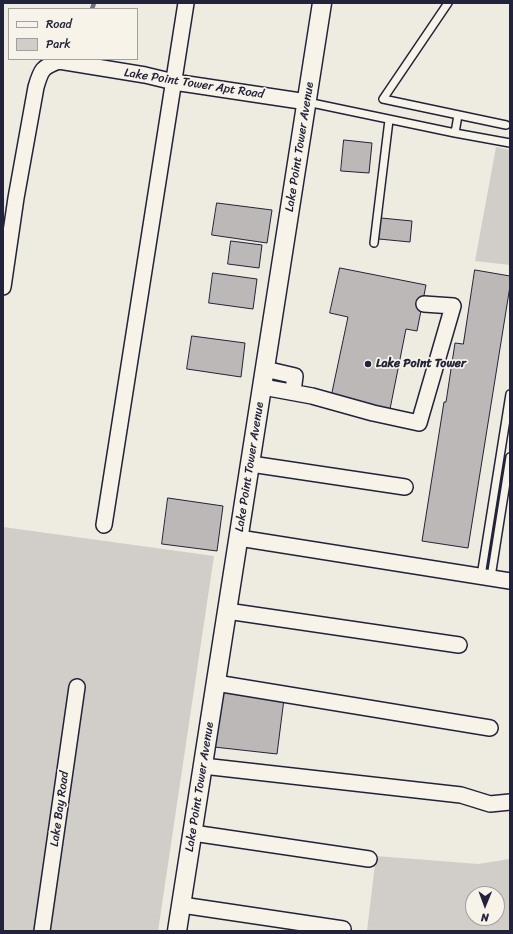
<!DOCTYPE html>
<style>
body{margin:0}
#map{position:relative;width:513px;height:934px;overflow:hidden;background:#eeebe1;font-family:Sriracha,sans-serif}
canvas{display:block}
.frame{position:absolute;inset:0;border:4px solid #22223b;pointer-events:none}
.legend{position:absolute;left:8px;top:8px;width:130px;height:52px;box-sizing:border-box;background:#f7f3e8;border:1px solid #a29fa3;margin:0;padding:5px 7px;list-style:none;font-size:12px;color:#22223b}
.legend li{display:flex;align-items:center;gap:8px;height:20px}
.legend b{width:20px;border:1px solid #a29fa3}
.north{position:absolute;left:465px;top:886px;width:40px;height:40px;box-sizing:border-box;background:#f7f3e8;border:1px solid #a29fa3;border-radius:50%;rotate:181deg;font-size:11px;font-weight:700;line-height:16px;text-align:center;color:#22223b}
.north::after{content:'';display:block;margin:auto;width:14px;height:18px;background:#22223b;clip-path:polygon(50% 0,100% 100%,50% 72%,0 100%)}
</style>
<div id="map">
<canvas width="513" height="934"></canvas>
<div class="frame"></div>
<ul class="legend">
<li><b style="height:5px;background:#f7f3e8"></b>Road</li>
<li><b style="height:11px;background:#d1cdc9"></b>Park</li>
</ul>
<div class="north">N</div>
</div>
<script>
const ctx = document.querySelector('canvas').getContext('2d');
ctx.lineJoin = 'round';
function fill(path, color) { ctx.fillStyle = color; ctx.fill(path, 'evenodd'); }
function trace(path, color, width, dash) { ctx.strokeStyle = color; ctx.lineWidth = width; ctx.lineCap = dash ? 'butt' : 'round'; ctx.setLineDash(dash || []); ctx.stroke(path); }
function write(font, color, halo, rows, align = 'center') {
  ctx.font = font + ' Sriracha,sans-serif'; ctx.lineWidth = 3.5; ctx.setLineDash([]); ctx.textBaseline = 'middle'; ctx.strokeStyle = halo; ctx.fillStyle = color; for (const [text, x, y, turn = 0] of rows) {
    ctx.save(); ctx.translate(x, y); ctx.rotate((+turn || 0) * Math.PI / 180); ctx.textAlign = isNaN(turn) ? turn : align; if (halo) ctx.strokeText(text, 0, 0); ctx.fillText(text, 0, 0); ctx.restore();
  }
}
const green = new Path2D(`
 M496 147 510 150V265L475 261Z
 M3 527 214 556 158 931H3Z
 M376 856 478 864 510 859V931H367ZM473 894H497V918H473Z`);
const stream = new Path2D(`
 M92 9 94 3`);
const building = new Path2D(`
 M344 140 372 143 369 173 341 171Z
 M217 203 272 210 267 243 212 235Z
 M381 218 412 221 410 242 379 239Z
 M231 241 262 245 259 268 228 264Z
 M340 268 426 285 417 331 406 329 390 409 331 397 348 317 330 313Z
 M475 270 510 276V286L468 548 422 541 444 402H446L455 343 463 344Z
 M213 273 257 279 253 309 209 303Z
 M192 336 245 343 241 377 187 369Z
 M168 498 223 506 217 551 162 544Z
 M220 692 284 699 277 754 214 747Z`);
const service = new Path2D(`
 M448 3 383 99 506 125
 M307 102 455 133 510 143
 M455 133 458 115
 M374 243 389 120
 M481 576 510 394
 M491 577 510 457`);
const minor = new Path2D(`
 M3 287 16 198 36 87C41 70 42 67 59 61L145 75 174 82 307 102
 M265 369 295 376 293 392
 M263 387 312 396 373 413 419 423 453 306 424 304
 M251 464 405 487
 M104 525 186 3
 M239 538 510 581
 M227 611 459 645
 M216 683 490 728
 M203 766 461 795 490 804 510 802
 M193 833 369 859
 M182 905 343 929
 M42 931 77 687`);
const tertiary = new Path2D(`
 M177 931 322 3`);
const markers = [
 [368,364,4,"#22223b"]
];
const streetNames = [
 ["Lake Point Tower Apt Road",194,84,9],
 ["Lake Point Tower Avenue",300,147,-81],
 ["Lake Point Tower Avenue",250,467,-81],
 ["Lake Point Tower Avenue",200,787,-81],
 ["Lake Bay Road",60,809,-82]
];
const poiNames = [
 ["Lake Point Tower",376,364]
];
fill(green, '#d1cdc9');
trace(stream, '#716f7b', 4.5);
fill(building, '#bbb8b7');
trace(building, '#22223b', 1);
trace(service, '#22223b', 10);
trace(minor, '#22223b', 18);
trace(tertiary, '#22223b', 21);
trace(service, '#f7f3e8', 7);
trace(minor, '#f7f3e8', 15);
trace(tertiary, '#f7f3e8', 18);
for (const [x, y, r, color] of markers) { const dot = new Path2D(); dot.arc(x, y, r, 0, 2 * Math.PI); ctx.fillStyle = color; ctx.fill(dot); trace(dot, '#f7f3e8', 1.5); }
write('12px', '#22223b', '#f7f3e8', streetNames);
write('bold 12px', '#22223b', '#f7f3e8', poiNames, 'left');
</script>
